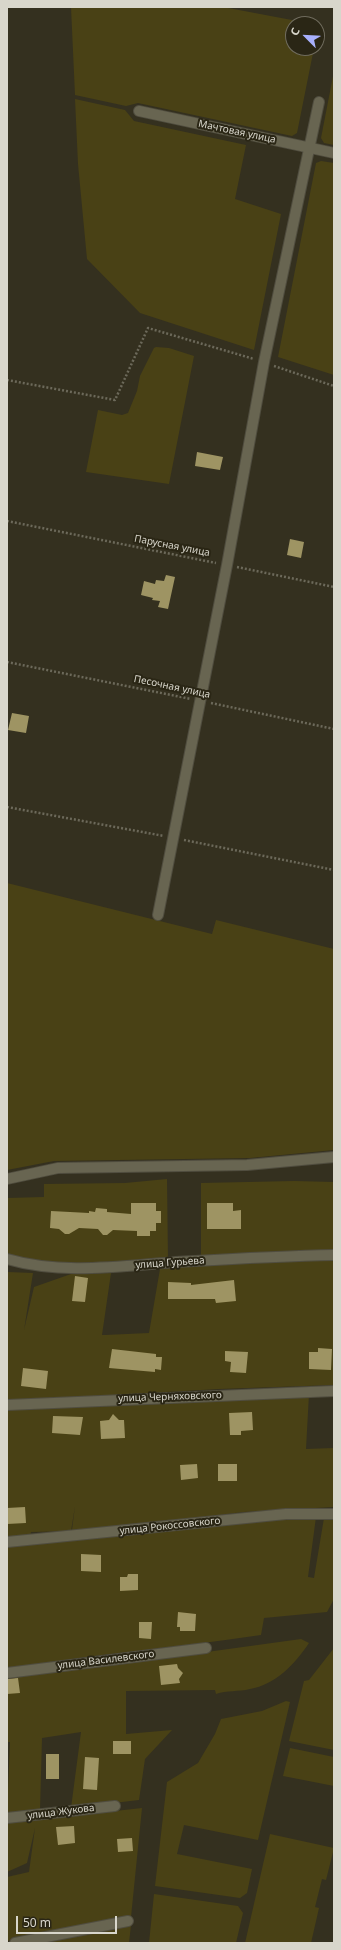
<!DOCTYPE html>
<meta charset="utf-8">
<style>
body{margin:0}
#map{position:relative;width:341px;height:1950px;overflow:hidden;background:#34301f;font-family:"Noto Sans",sans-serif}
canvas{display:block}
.frame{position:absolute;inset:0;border:8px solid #d8d6cb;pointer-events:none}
.north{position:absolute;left:285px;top:16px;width:40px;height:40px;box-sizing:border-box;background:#2a2615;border:1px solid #706c5e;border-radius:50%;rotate:294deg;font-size:11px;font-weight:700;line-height:16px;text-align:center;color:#d8d6cb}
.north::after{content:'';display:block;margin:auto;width:14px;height:18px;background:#a8b0fc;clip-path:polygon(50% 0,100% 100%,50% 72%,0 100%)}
.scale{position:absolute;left:16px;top:1916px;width:101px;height:18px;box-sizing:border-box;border:2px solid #d8d6cb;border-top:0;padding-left:5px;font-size:12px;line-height:14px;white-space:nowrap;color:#d8d6cb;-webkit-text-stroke:3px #2a2615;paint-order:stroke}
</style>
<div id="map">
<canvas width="341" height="1950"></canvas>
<div class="frame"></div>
<div class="north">С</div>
<div class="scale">50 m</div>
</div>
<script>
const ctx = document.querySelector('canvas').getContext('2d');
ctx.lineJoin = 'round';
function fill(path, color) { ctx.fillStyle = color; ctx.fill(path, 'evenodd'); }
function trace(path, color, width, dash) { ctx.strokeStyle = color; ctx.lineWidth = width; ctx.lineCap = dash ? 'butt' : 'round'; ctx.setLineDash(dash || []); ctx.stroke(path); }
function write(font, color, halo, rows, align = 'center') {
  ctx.font = font + ' "Noto Sans",sans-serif'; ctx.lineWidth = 4; ctx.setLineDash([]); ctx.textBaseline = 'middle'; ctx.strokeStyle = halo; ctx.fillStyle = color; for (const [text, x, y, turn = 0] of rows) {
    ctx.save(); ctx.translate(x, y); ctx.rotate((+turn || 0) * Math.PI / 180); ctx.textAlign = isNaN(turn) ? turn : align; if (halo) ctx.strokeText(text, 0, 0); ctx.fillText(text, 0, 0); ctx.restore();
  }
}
const green = new Path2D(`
 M71 7H223L313 24H293V48H314L297 133 292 136 138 103 126 106 75 95Z
 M334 71V145L324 143 321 138Z
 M75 99 125 110 134 121 246 145 235 199 281 214 254 350 140 313 87 259 78 164Z
 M321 161 334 163V375L278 357 316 163Z
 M156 347 169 348 194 356 169 484 86 472 98 410 122 415 128 413 137 391 140 376 154 348Z
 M7 883 212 934 216 920 334 949V1150L250 1158 54 1161 7 1170Z
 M167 1179 168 1260C117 1264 65 1266 14 1260L7 1252V1198L44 1197V1184L125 1183Z
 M294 1181 334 1182V1250L201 1257V1183Z
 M334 1259V1385L219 1389 7 1401V1272L33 1273 24 1330 34 1287 71 1274 111 1273 102 1335H105L149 1333 160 1269 204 1264Z
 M309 1394 306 1449 334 1448V1507L243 1512 116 1528 72 1530 75 1506 71 1531 31 1532 30 1537 7 1538V1409Z
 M316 1517 308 1577 314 1578 324 1518 334 1519V1599L327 1612 264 1618 261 1635C176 1648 91 1654 7 1669V1544C110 1537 213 1525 316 1517Z
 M301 1639 309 1643C295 1664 275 1685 250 1689 238 1692 227 1690 216 1694L215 1690 126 1691V1734L172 1730 145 1759 139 1800 71 1808 81 1732 42 1738 40 1810 7 1814 10 1742H7V1677L127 1663Z
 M334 1648V1750L289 1741 304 1681 309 1680Z
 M286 1701 290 1702 258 1840 184 1825 177 1854 252 1869 247 1893 240 1898 155 1886 167 1782 198 1763 215 1734 221 1719 262 1711Z
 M290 1748 334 1757V1786L283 1776Z
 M142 1808 131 1917 7 1941V1877L29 1872 35 1828 27 1863 7 1872V1823Z
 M270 1834 334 1848 326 1880 322 1879 315 1907 319 1908 311 1943H245Z
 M154 1894 238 1906 243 1913 236 1943H149Z
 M131 1925 129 1943H44Z`);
const building = new Path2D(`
 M197 452 223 457 220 470 195 466Z
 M290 539 304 542 301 558 287 555Z
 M166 575 175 577 168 609 158 607 160 601 152 600 153 598 141 595 144 581 155 584 156 580 164 581Z
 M12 713 29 716 26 733 8 730Z
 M131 1203H156V1211H161V1223H156V1231H150V1236H137V1231L113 1230 107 1235H103L98 1229 79 1228 69 1234H65L59 1229 50 1228 51 1211 89 1213V1211L95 1212 96 1208 107 1209V1212L131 1214Z
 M207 1203H233V1211L241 1210V1229H207Z
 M75 1276 88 1278 85 1302 72 1301Z
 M234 1280 236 1301 216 1303 215 1299H168V1282L191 1283V1285Z
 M318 1348 332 1349 331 1370 309 1369V1352H318Z
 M112 1349 156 1354V1357H162L161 1370 155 1369V1372L109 1368Z
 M225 1351 248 1352 246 1373 230 1372 231 1362 225 1361Z
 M23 1368 48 1371 46 1389 21 1386Z
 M252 1412 253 1430 241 1431V1435H230L229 1413Z
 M113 1414 119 1420H124L125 1438 101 1439 100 1421 109 1420Z
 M53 1416 83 1417 80 1435 52 1433Z
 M197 1464 198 1478 181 1480 180 1465Z
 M218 1464H237V1481H218Z
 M25 1507 26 1523 7 1524V1508Z
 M81 1554 101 1555V1572L81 1571Z
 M128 1574H138V1590L120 1591V1577H127Z
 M178 1612 196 1614 195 1631H180V1627H177Z
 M139 1622H152L151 1639 139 1638Z
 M177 1664 178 1668 183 1673 179 1679 180 1683 161 1685 159 1666Z
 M18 1678 20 1693 7 1694V1679Z
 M113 1741H131V1754H113Z
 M46 1754H59V1779H46Z
 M85 1757 99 1758 97 1790 83 1789Z
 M74 1826 75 1843 58 1845 56 1827Z
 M132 1838 133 1851 118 1852 117 1839Z`);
const path = new Path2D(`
 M274 366 334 386
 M7 380 115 400 148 328 254 359
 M7 521 216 563
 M237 567 334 587
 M7 662 191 699
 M211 703 334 729
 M7 807 164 836
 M184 840 334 870`);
const minor = new Path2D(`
 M139 111 334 153
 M158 915 227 565 264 362 319 102
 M7 1179 58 1168 247 1165 334 1157
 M7 1259C62 1275 120 1266 176 1262 229 1259 281 1256 334 1255
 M7 1405 334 1391
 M7 1542 286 1514H334
 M7 1673 206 1648
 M7 1818 115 1806
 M15 1943 128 1921`);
const streetNames = [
 ["Мачтовая улица",237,132,12],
 ["Парусная улица",172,546,11],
 ["Песочная улица",172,687,12],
 ["улица Гурьева",170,1263,-4],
 ["улица Черняховского",170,1397,-2],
 ["улица Рокоссовского",170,1526,-6],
 ["улица Василевского",106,1660,-7],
 ["улица Жукова",61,1812,-7]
];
fill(green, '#494115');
fill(building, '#9e9463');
trace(minor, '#504d3f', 12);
trace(path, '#6c695a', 2.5, [2, 2]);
trace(minor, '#686551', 10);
write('10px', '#d8d6cb', '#2a2615', streetNames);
</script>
